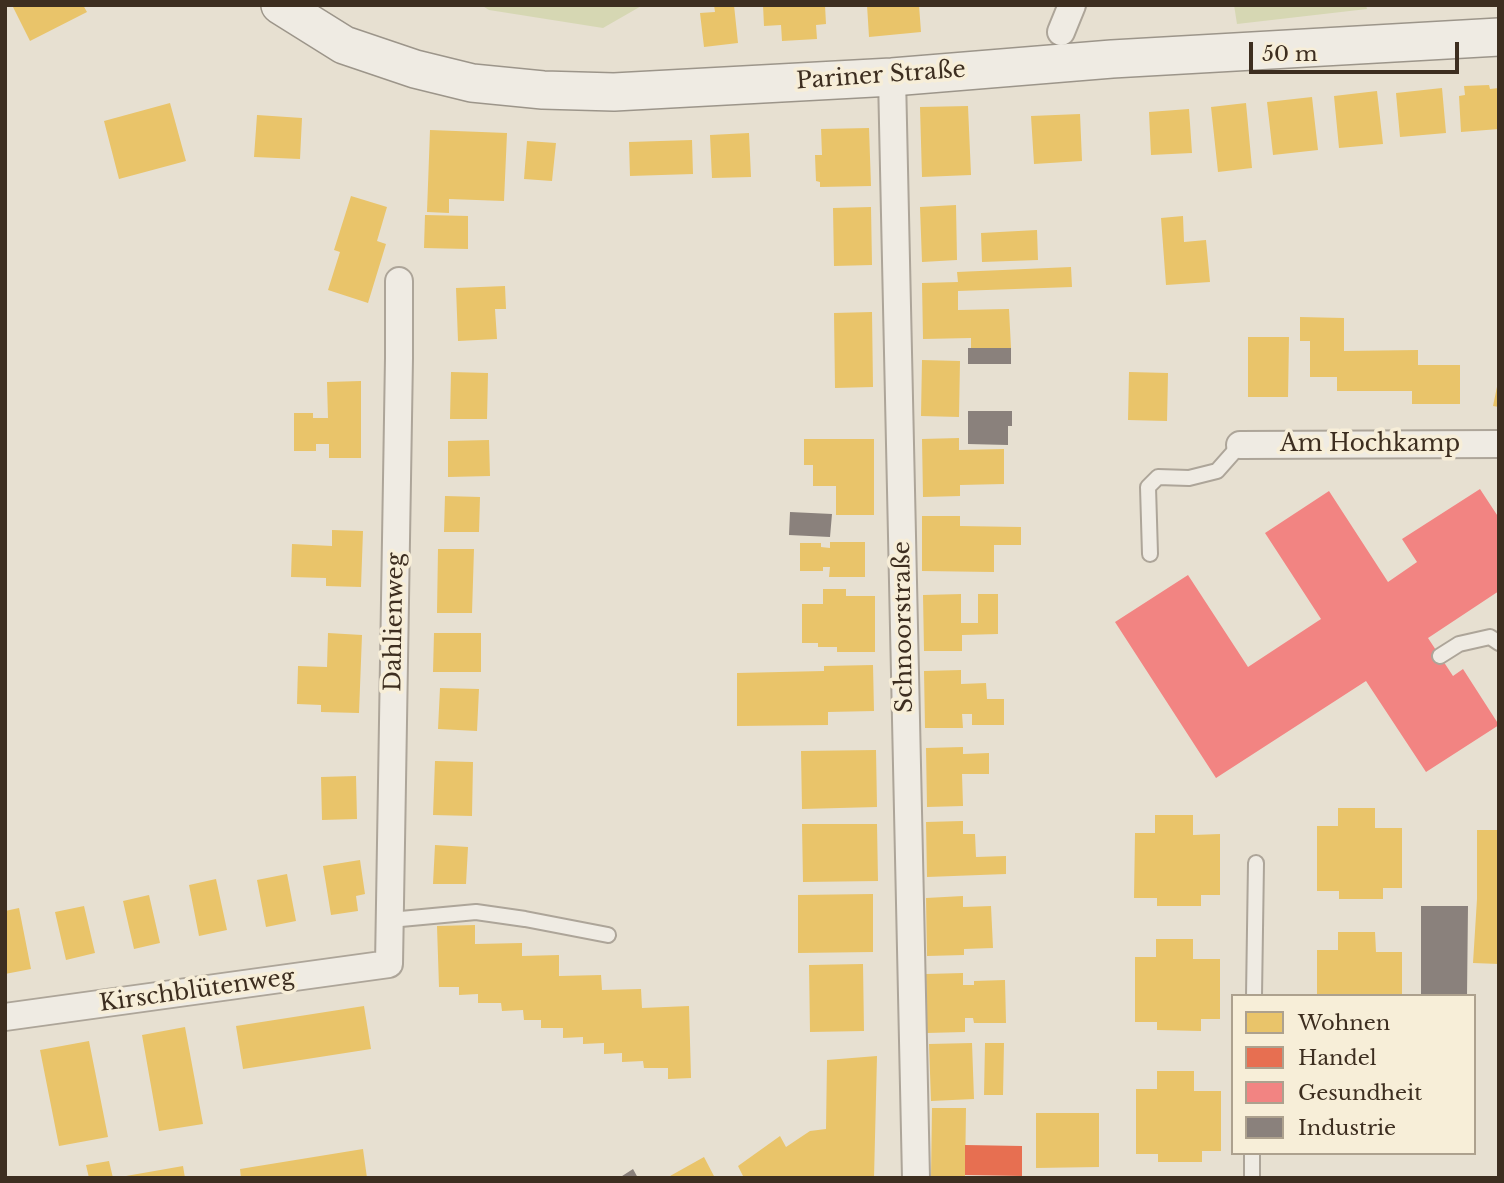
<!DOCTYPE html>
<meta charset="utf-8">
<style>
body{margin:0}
#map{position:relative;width:1504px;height:1183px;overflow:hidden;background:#e7e0d1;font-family:"Libre Baskerville",serif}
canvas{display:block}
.frame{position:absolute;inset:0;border:7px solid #3d2e20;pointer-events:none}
.legend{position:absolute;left:1231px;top:994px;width:245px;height:161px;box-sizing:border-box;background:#f7eed8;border:2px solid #ada18e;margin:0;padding:9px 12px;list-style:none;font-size:21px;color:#3d2e20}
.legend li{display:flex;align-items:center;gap:14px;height:35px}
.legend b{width:35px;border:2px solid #ada18e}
.scale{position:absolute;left:1249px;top:42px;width:210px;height:32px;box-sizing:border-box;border:4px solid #3d2e20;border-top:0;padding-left:9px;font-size:21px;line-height:24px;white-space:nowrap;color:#3d2e20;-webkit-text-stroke:5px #f7eed8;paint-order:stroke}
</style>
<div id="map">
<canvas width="1504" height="1183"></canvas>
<div class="frame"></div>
<ul class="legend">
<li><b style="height:19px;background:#e9c46a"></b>Wohnen</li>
<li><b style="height:19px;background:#e76f51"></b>Handel</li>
<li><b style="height:19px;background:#f28482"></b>Gesundheit</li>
<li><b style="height:19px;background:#8a817c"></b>Industrie</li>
</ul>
<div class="scale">50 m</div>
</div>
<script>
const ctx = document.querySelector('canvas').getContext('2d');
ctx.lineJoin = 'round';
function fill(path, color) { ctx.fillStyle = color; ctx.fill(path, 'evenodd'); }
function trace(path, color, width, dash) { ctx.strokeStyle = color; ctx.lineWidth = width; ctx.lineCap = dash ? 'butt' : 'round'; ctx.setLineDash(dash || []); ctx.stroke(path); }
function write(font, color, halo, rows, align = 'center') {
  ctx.font = font + ' "Libre Baskerville",serif'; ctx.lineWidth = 7; ctx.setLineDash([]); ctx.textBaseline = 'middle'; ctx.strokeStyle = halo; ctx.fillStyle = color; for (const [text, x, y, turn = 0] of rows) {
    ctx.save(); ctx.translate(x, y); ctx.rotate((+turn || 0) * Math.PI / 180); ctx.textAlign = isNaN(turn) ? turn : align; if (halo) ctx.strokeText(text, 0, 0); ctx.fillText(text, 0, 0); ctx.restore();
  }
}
const green = new Path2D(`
 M481 5H643L603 28 489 10Z
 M1234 5H1366L1367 9 1237 24Z`);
const homes = new Path2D(`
 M12 5H83L87 12 30 41Z
 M714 5H734L738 43 704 47 700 13 715 12Z
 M763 5H825L826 24 816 25 817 39 782 41 781 25 764 26Z
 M867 5H919L921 32 869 37Z
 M1489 85 1490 89 1499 88V129L1461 132 1459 96 1465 95 1464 86Z
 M1442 88 1446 133 1400 137 1396 93Z
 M1377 91 1383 144 1339 148 1334 96Z
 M1312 97 1318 150 1273 155 1267 102Z
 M170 103 186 161 119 179 104 121Z
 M1246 103 1252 168 1218 172 1211 107Z
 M968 106 971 175 922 177 920 107Z
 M1189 109 1192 153 1151 155 1149 112Z
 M1080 114 1082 161 1034 164 1031 116Z
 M257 115 302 118 300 159 254 157Z
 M869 128 871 186 820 187V182L816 181 815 155H822L821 129Z
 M430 130 507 133 504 201 449 199V213L427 212Z
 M749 133 751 177 712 178 710 135Z
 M692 140 693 174 630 176 629 142Z
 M527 141 556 143 552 181 524 179Z
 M351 196 387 207 377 241 386 244 368 303 328 290 340 252 334 250Z
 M956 205 957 260 922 262 920 207Z
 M871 207 872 265 834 266 833 208Z
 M425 215 468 216V249L424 248Z
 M1183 216 1184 242 1206 240 1210 282 1166 285 1161 218Z
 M1037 230 1038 260 982 262 981 233Z
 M1071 267 1072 287 958 291V310L1009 309 1011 348 971 349V338L923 339 922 283 958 282 957 272Z
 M505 286 506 309H495L497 339 458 341 456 288Z
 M872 312 873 387 835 388 834 313Z
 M1300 317 1344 318V351L1418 350V365H1460V404H1412V391H1337V377H1310V341H1300Z
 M1248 337H1289L1288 397H1248Z
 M922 360 960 361 959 417 921 416Z
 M451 372 488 373 487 419H450Z
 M1129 372 1168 373 1167 421 1128 420Z
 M361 381V458H329V444H316V451H294V413H313V418H328L327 382Z
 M1498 382H1499V407L1493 406Z
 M959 438V450L1004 449V484L960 485V496L923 497 922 439Z
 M804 439H874V515H836V486H813V465H804Z
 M489 440 490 476 448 477V441Z
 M445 496 480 497 479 532H444Z
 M922 516H960V526L1021 527V545H994V572L922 571Z
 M332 530 363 531 361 587 326 586V578L291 577 292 544 332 546Z
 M830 542H865V577H829L830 567H823V571H800V543H821V547L830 548Z
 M438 549H474L472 613H437Z
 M823 589H846V596H875V652H837V647H818V643H802V604H823Z
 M961 594V623H978V594H998V634L962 635V651H924L923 595Z
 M328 633 362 635 359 713 321 712V705L297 704 298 666 327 667Z
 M434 633H481V672H433Z
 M873 665 874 711 828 712V725L737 726V673L824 671V666Z
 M961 670V684L986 683 987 699H1004V725H972V714H962L963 728H925L924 671Z
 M440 688 479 689 477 731 438 729Z
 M963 747V754L989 753V774H962L963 806 927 807 926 748Z
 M876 750 877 807 802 809 801 751Z
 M435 761 473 762 472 816 433 815Z
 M356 776 357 819 322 820 321 777Z
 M1338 808H1375V828H1402V888H1383V899H1339V891H1317V826H1338Z
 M1155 815H1193V835L1220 834V895H1201V906H1157V898H1134L1135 833H1155Z
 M963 821V834H975L976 857 1006 856V874L927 877 926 822Z
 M802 824H877L878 881 803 882Z
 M1477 830H1499V964L1473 963 1477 899Z
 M435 845 468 847 466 884H433Z
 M360 860 365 894 356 896 358 911 331 915 323 866Z
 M287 874 296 921 266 927 257 880Z
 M216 879 227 930 199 936 189 885Z
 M873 894V952L798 953V895Z
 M149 895 160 943 134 949 123 901Z
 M963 896V907L991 906 993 948 964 949V955L927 956 926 898Z
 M84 906 95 953 66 960 55 912Z
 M19 908 31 969 5 974V911Z
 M475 925V944L522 943V956L559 955V976L601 975 602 990 641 989 642 1008 689 1006 691 1078 668 1079V1068H644L643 1061 622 1062V1053L604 1054V1043L583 1044V1037L563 1038V1028H541V1020H524L523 1010 502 1011 501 1003H478V994L459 995V987H439L437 926Z
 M1338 932H1375L1376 952H1402V996H1317V950H1338Z
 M1156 939H1193V959H1220V1019H1201V1031L1157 1030V1022H1135V957H1156Z
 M863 964 864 1031 810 1032 809 965Z
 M963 973V985H974V981L1005 980 1006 1023H974L973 1018H965V1032L927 1033 926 974Z
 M364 1006 371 1049 243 1069 236 1026Z
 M185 1027 203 1124 159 1131 142 1035Z
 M89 1041 108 1137 59 1146 40 1050Z
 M972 1043 974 1099 931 1101 929 1044Z
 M985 1043H1004L1003 1095H984Z
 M877 1056 874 1178H744L738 1166 780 1136 786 1147 810 1131 826 1129 827 1060Z
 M1157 1071H1194V1091H1221V1151H1202V1162H1158V1154H1136V1089H1157Z
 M932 1108H966L965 1178H931Z
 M1036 1113H1099V1167L1036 1168Z
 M363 1149 367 1178H241L240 1169Z
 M704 1157 715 1178H671L670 1176Z
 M109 1161 113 1178H89L86 1165Z
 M183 1166 185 1178H126V1176Z`);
const shops = new Path2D(`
 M965 1145 1022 1146V1176L965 1175Z`);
const health = new Path2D(`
 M1480 489 1499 518V591L1428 638 1453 676 1463 669 1499 725 1426 772 1366 681 1216 778 1115 622 1188 575 1248 667 1321 619 1265 533 1329 491 1388 582 1417 562 1402 539Z`);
const industry = new Path2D(`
 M968 348H1011V364H968Z
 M968 411H1012V426H1008V445L968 444Z
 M790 512 832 514 830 537 789 535Z
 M1421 906H1468L1467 996H1421Z
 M633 1169 638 1178H619Z`);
const lane = new Path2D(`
 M1150 554 1148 487 1158 477 1189 478 1217 471 1240 445
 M1440 656 1459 644 1490 637 1499 643
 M390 920 476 912 525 919 608 935
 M1254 996 1256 863
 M1252 1178V1153`);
const street = new Path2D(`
 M1061 32 1072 5
 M892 77 916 1178
 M1240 445 1499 444
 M5 1017 389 964 399 358V281`);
const secondary = new Path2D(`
 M280 5 344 45 415 69 472 83 543 90 614 92 892 77 1112 59 1499 37`);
const streetNames = [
 ["Pariner Straße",881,76,-4],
 ["Am Hochkamp",1370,445],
 ["Dahlienweg",395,622,-89],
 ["Schnoorstraße",904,627,-91],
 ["Kirschblütenweg",197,991,-8]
];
fill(green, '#d6d7b3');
fill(homes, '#e9c46a');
fill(shops, '#e76f51');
fill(health, '#f28482');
fill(industry, '#8a817c');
trace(lane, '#ada599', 18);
trace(street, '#ada599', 30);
trace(secondary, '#9c958a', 40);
trace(lane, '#efebe3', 14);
trace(street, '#efebe3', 26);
trace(secondary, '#efebe3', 37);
write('23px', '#3d2e20', '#f7eed8', streetNames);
</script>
